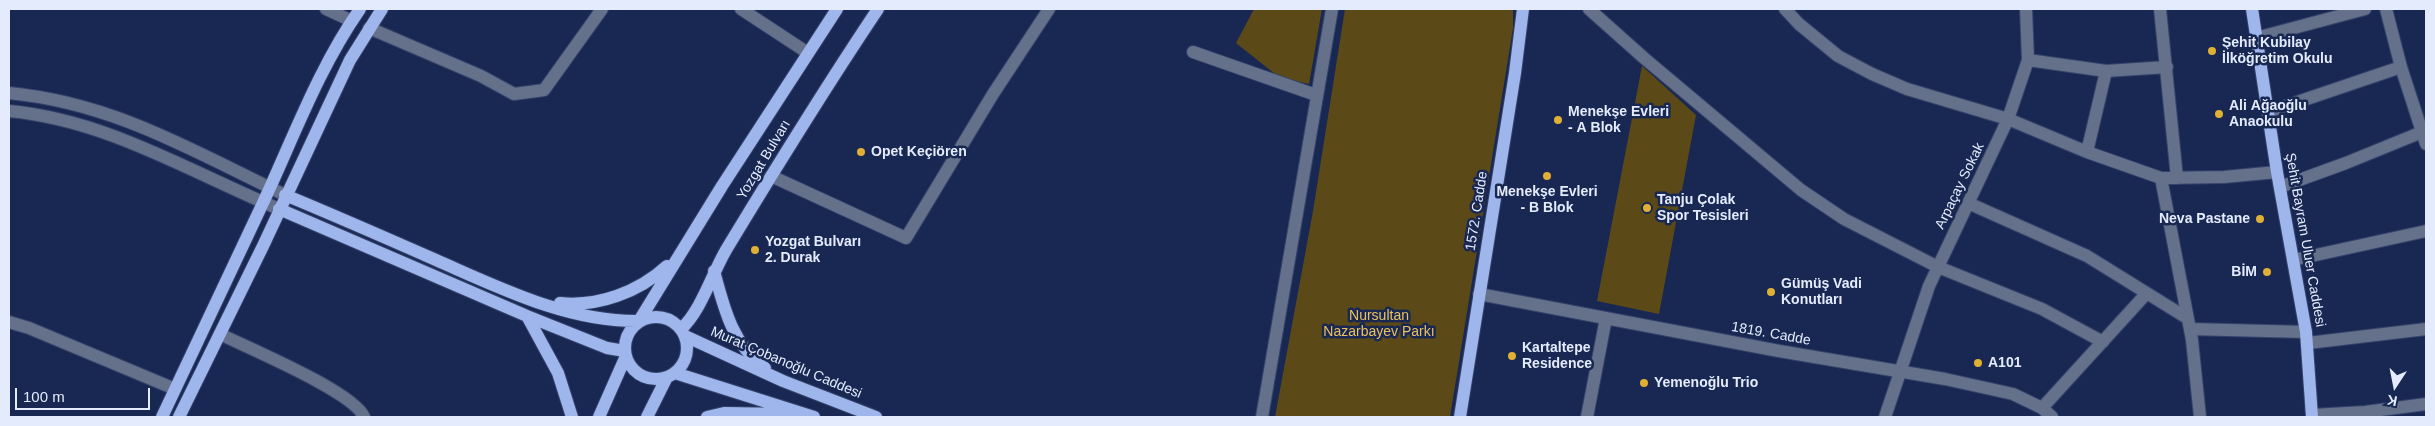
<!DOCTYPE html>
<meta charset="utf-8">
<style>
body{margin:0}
#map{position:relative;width:2435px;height:426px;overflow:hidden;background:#192853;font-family:Arial,sans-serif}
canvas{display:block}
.frame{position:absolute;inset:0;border:10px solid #e3ebfc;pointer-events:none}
.north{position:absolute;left:2370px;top:361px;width:50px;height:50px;-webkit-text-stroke:4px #192853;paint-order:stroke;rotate:191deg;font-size:14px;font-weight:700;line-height:20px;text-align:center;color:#e3ebfc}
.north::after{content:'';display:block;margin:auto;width:18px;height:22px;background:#e3ebfc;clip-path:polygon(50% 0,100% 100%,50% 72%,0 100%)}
.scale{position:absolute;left:15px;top:388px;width:135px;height:22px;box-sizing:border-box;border:2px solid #e3ebfc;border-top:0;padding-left:6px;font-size:15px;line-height:18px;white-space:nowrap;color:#e3ebfc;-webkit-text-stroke:4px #192853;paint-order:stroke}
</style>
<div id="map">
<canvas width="2435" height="426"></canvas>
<div class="frame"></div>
<div class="north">K</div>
<div class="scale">100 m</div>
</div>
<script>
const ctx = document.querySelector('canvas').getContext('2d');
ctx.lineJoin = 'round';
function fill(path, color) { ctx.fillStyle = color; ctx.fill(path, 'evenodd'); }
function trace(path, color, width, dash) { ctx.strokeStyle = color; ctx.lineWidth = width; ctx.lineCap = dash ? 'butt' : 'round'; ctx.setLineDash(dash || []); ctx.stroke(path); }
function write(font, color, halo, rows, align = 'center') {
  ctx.font = font + ' Arial,sans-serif'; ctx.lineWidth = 5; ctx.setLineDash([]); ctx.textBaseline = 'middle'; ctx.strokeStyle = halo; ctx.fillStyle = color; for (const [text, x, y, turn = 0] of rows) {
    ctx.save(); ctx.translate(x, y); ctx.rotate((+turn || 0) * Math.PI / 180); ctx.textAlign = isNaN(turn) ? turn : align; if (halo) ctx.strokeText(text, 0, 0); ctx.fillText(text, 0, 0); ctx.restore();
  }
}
const green = new Path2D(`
 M1254 9H1322L1309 84 1280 78 1236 43Z
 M1345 9H1513V28L1450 417H1275L1313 211Z
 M1642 66 1696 115 1659 314 1597 301Z`);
const minor = new Path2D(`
 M326 9 352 21
 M741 9 808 53
 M1589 9 1644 58 1801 190 1844 219 1938 267 2042 309 2103 342
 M1785 9 1799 24 1838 56 1872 74 1907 89 2008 119 2087 152 2161 178 2224 177 2277 172
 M2160 9 2177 178
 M2386 9 2401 67 2426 144
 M369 28 481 76 514 94 544 90 602 9
 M2256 38 2365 9
 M1193 52 1316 95
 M2028 60 2106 71 2167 67
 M9 93C114 103 193 151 285 195
 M9 111C107 120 190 172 279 209
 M2268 112 2401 67
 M2087 152 2106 71
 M771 176 906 238 993 94 1049 9
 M2161 178 2192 340 2200 417
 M2280 187 2346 163 2422 132
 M1968 203 2087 256 2187 318
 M2293 260 2426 231
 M1479 294 1779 351 1945 379 2013 394 2042 408 2052 417
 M9 322 29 328 175 389
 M2190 329 2306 332
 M220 334C248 348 354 392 364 417
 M2308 343 2426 329
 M2042 408 2146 294
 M2312 415 2365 412 2426 404
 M1262 417 1332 9
 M1587 417 1606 318
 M1885 417 1929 286 2008 119 2028 60 2026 9`);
const major = new Path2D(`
 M2252 9 2277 172 2306 332 2312 417
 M285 195C336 216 386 238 436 260 500 288 568 322 639 321
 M279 209 527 316 607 348 625 351
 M714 271C724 308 732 344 765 368
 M560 303C598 307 639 292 667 266
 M527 316 558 373 572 417
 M625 348a31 31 0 1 1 62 0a31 31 0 1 1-62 0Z
 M639 321 722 186 837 9
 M681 329C701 311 712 274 726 250 775 169 825 88 878 9
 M685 336 783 381 876 417
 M675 373 814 417
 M162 417C195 346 229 276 262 205 293 139 318 69 360 9
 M179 417 263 246 350 60 382 9
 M599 417 626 356
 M647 417 667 377
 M707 417 724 413 789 414
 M1460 417 1515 73 1523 9`);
const markers = [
 [2212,51,5,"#e0b034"],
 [2219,114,5,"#e0b034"],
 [1558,120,5,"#e0b034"],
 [861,152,5,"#e0b034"],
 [1547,176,5,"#e0b034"],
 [1647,208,5,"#e0b034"],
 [2260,219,5,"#e0b034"],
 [755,250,5,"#e0b034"],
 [2267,272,5,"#e0b034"],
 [1771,292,5,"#e0b034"],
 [1512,356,5,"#e0b034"],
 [1978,363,5,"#e0b034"],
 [1644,383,5,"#e0b034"]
];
const poiNames = [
 ["Şehit Kubilay",2222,43],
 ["İlköğretim Okulu",2222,59],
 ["Ali Ağaoğlu",2229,106],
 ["Anaokulu",2229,122],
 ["Menekşe Evleri",1568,112],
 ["- A Blok",1568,128],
 ["Opet Keçiören",871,152],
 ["Menekşe Evleri",1547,192,"center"],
 ["- B Blok",1547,208,"center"],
 ["Tanju Çolak",1657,200],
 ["Spor Tesisleri",1657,216],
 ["Neva Pastane",2250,219,"right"],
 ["Yozgat Bulvarı",765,242],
 ["2. Durak",765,258],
 ["BİM",2257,272,"right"],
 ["Gümüş Vadi",1781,284],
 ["Konutları",1781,300],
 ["Kartaltepe",1522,348],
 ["Residence",1522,364],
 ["A101",1988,363],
 ["Yemenoğlu Trio",1654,383]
];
const streetNames = [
 ["Yozgat Bulvarı",764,160,-59],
 ["Arpaçay Sokak",1960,186,-64],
 ["1572. Cadde",1477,211,-81],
 ["Şehit Bayram Uluer Caddesi",2305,240,80],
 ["1819. Cadde",1771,334,10],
 ["Murat Çobanoğlu Caddesi",786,363,23]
];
const parkNames = [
 ["Nursultan",1379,316],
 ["Nazarbayev Parkı",1379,332]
];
fill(green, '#5c4918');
trace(minor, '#35436b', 14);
trace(major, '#35436b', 14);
trace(minor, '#65718b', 12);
trace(major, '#9eb6ec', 12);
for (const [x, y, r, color] of markers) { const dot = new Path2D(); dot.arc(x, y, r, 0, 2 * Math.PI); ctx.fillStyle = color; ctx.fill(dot); trace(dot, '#192853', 2); }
write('bold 14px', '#e3ebfc', '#192853', poiNames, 'left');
write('14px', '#e3ebfc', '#192853', streetNames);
write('14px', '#ebc15f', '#192853', parkNames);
</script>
